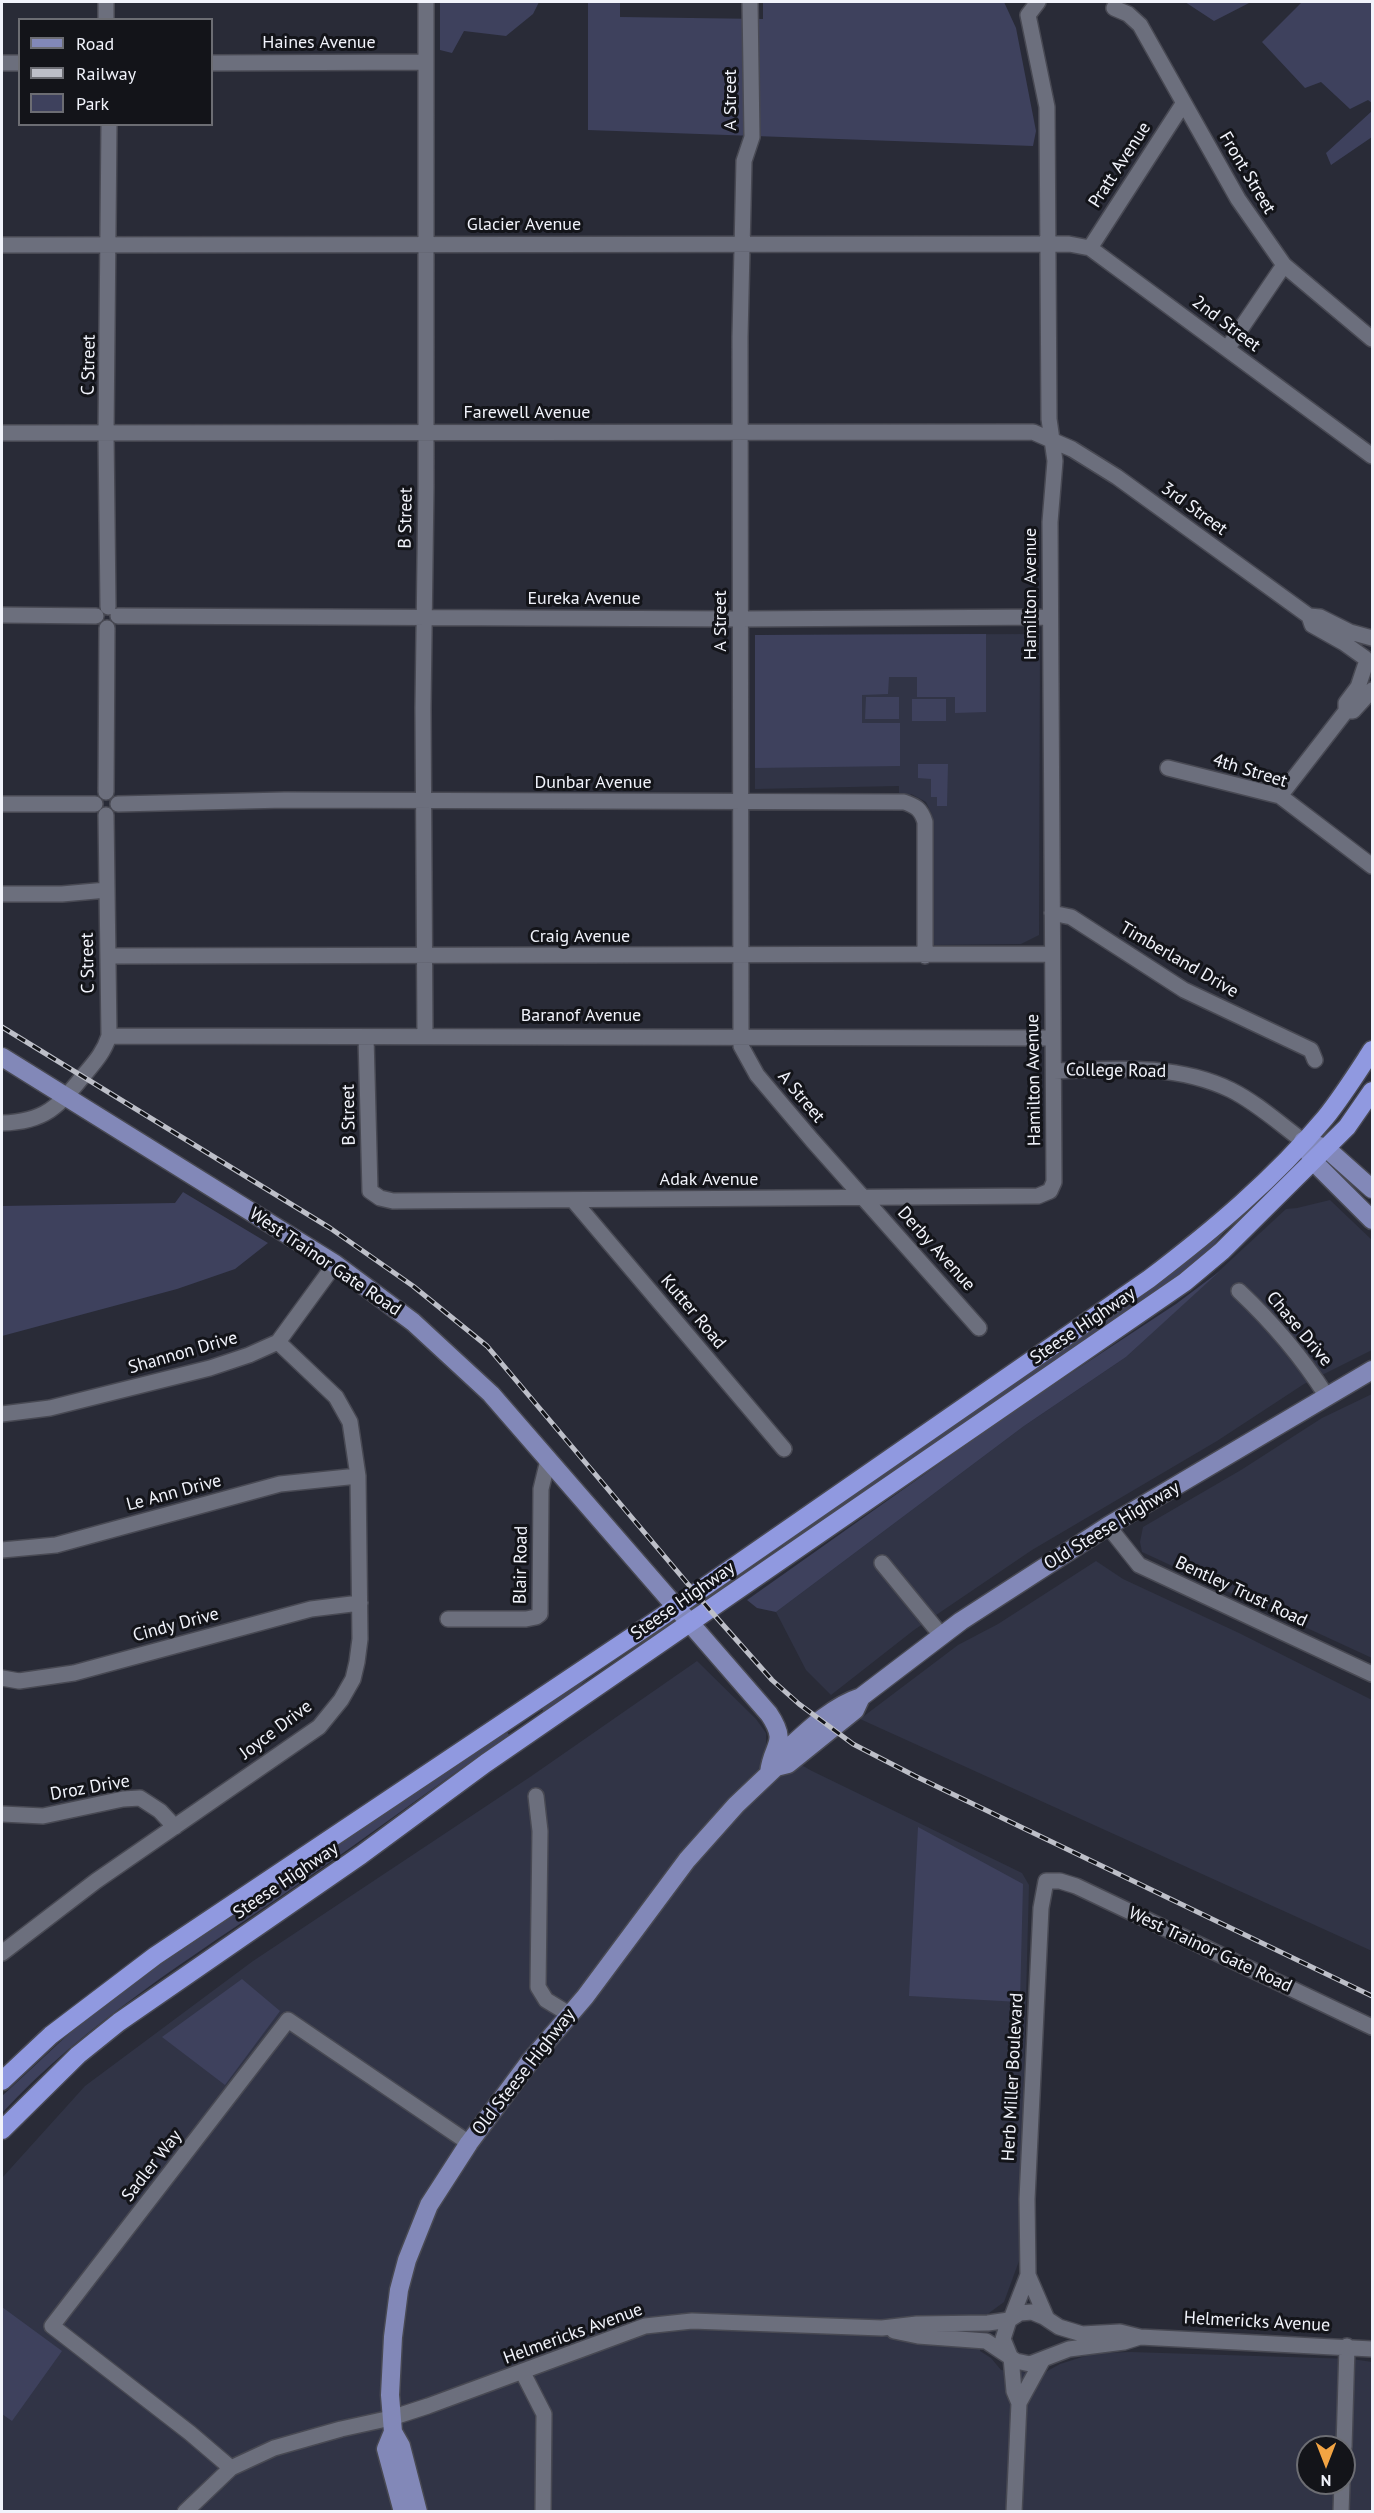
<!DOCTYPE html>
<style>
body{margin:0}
#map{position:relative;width:1374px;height:2513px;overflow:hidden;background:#292b37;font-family:"PT Sans",sans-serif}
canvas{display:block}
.frame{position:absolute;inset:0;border:3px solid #f1f3fb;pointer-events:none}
.legend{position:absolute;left:18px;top:18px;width:195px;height:108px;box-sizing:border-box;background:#131419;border:2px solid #6c6d73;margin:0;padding:8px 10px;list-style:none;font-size:18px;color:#f1f3fb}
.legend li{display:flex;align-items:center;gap:12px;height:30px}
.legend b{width:30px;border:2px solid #6c6d73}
.north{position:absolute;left:1296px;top:2435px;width:60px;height:60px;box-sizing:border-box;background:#131419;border:2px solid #6c6d73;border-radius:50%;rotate:180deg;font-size:16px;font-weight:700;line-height:24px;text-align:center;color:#f1f3fb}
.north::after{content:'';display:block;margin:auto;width:21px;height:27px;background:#f3a443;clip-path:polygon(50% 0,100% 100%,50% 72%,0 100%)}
</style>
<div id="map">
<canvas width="1374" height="2513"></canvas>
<div class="frame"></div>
<ul class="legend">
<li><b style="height:8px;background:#8288b8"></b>Road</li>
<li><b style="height:8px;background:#bdbfc8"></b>Railway</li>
<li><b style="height:16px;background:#3e415d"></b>Park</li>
</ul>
<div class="north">N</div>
</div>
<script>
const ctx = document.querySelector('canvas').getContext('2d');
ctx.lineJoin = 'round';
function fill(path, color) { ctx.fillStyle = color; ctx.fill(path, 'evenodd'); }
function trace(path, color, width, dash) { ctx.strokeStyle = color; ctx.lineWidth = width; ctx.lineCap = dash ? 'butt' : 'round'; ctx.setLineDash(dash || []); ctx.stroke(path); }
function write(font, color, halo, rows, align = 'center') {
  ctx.font = font + ' "PT Sans",sans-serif'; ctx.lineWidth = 6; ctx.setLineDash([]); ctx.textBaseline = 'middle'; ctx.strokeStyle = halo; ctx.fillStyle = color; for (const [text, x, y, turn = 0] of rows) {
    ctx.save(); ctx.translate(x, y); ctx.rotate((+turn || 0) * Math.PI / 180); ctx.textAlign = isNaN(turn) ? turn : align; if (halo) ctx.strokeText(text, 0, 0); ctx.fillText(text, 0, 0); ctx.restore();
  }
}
const built = new Path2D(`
 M1040 634 1039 935 1021 944 934 945 932 815 926 802 911 794 909 797 899 796V786L755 789V635Z
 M1330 1200 1372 1240V1350L1304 1384 1217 1441 1032 1550 914 1630 831 1695 806 1670 776 1612 1024 1426 1126 1357 1286 1209 1297 1208Z
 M1372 1394V1658L1142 1552 1140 1542 1143 1527 1241 1470 1322 1418Z
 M1096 1561 1123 1579 1239 1633 1372 1700V1951L860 1719 958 1645 998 1624Z
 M697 1661 756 1719 766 1733V1745L812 1771 1022 1873 1029 1885 1019 2261 1004 2302 989 2313 981 2323 980 2351 991 2358 1001 2370 1042 2374 1060 2364 1095 2353 1131 2352 1352 2359 1372 2362V2511H2V2178L85 2086 253 1961 530 1777ZM1308 2447H1344V2483H1308Z`);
const green = new Path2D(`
 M440 2H539L533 14 506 36 464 31 452 53 440 50Z
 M588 2H620V17L763 19V2H1004L1016 28 1036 131 1033 146 588 130Z
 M1185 2H1251L1214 21Z
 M1302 2H1372V103L1368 100 1350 109 1321 82 1305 88 1262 42Z
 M1372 111V137L1331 165 1326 153Z
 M986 634V712L955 713V697H917V677H889L888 694 862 695V723H900V766L755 768V635Z
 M866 697H899V719H865Z
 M912 699H946V721H912Z
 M918 764H948L947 806H937V797H931V779L918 778Z
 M183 1192 268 1243 235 1269 177 1289 2 1336V1206L175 1203Z
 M1223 1230 1225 1231 1207 1253 1154 1294 785 1547 782 1544Z
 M1220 1271 1126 1357 1024 1426 776 1612 757 1608 747 1600 1021 1406 1176 1304Z
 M585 1678 586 1680 562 1702 544 1712 542 1709Z
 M507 1732 509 1735C436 1785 366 1838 293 1888 192 1957 85 2023 2 2113V2096L88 2016 143 1976Z
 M918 1827 1023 1884 1020 2002 909 1996Z
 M242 1979 280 2011 225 2085 162 2037Z
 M2 2307 62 2351 12 2421 2 2414Z`);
const minor = new Path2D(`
 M106 2V20
 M750 2 752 137 744 161 740 337 741 1046 757 1075 812 1140 979 1328
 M1114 8 1128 14 1140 25 1238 199 1284 265 1372 339
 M2 63H20
 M212 63 426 62
 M2 245 1069 244 1090 248 1372 456
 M1090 248 1183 104
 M1227 349 1284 265
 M2 433 1033 432 1072 449 1117 477 1309 616 1312 625 1344 643 1365 658
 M108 607 106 433 109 124
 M2 615 96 616
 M118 616 740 619 1050 617
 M1309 616 1320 617 1350 632 1372 638
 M1346 711V703L1358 687 1365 666
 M1168 768 1280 796 1372 866
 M106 792 107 628
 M1280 796 1346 711H1353L1372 690
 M2 804H95
 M118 804 285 800 904 802C916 806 921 809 925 822V956
 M2 894H62L107 890
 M1052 913 1071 917 1184 990 1311 1050 1315 1060
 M108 956 1052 954
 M109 1036 1053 1038
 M425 1036 423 708 426 486V2
 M366 1037 370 1191 380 1198 393 1201 1038 1196 1050 1191 1054 1182 1050 522 1055 461 1049 419 1047 107 1028 15 1038 2
 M1054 1071C1114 1069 1175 1063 1231 1090 1257 1103 1280 1124 1303 1141
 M2 1123C45 1122 59 1106 84 1075 95 1062 104 1052 109 1036L106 815
 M573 1200 784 1449
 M1239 1291C1273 1323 1301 1356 1326 1395
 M2 1414 50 1408 210 1368 249 1355 278 1342 335 1264
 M1108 1526 1139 1565 1372 1674
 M2 1550 56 1545 280 1484 358 1476
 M882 1563 941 1635
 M448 1619H526L536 1617 540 1614 541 1489 548 1460
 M2 1678 19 1681 74 1673 311 1609 360 1603
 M536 1796 540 1831 538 1987 546 2000 569 2014
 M2 1814 43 1816 123 1799 140 1798 160 1811 175 1827
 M2 1953 96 1881 319 1727 341 1700 353 1679 357 1662 360 1639 358 1476 350 1422 336 1397 278 1342
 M1028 2275 1047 2319
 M1011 2319 1028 2275 1027 2199 1041 1908 1046 1881H1060L1076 1886 1372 2027
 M1009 2320 1003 2339 1010 2356
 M894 2331 918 2336 986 2341 1016 2361 1030 2364 1069 2349 1124 2342 1140 2337
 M1011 2357 1014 2391 1019 2403 1014 2512
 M523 2373 544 2414 543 2512
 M1019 2403 1042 2361
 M1344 2447 1347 2346
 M231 2468 190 2433 52 2326 288 2020 469 2143
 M185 2512 231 2468 274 2448 341 2429 391 2418 428 2406 645 2326 692 2321 882 2328 917 2324 988 2323 1009 2320 1020 2313 1032 2312 1044 2317 1059 2327 1082 2334 1120 2332 1140 2337 1372 2349
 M1341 2512 1342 2483`);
const major = new Path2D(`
 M2 1057 335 1264 413 1322 491 1394 769 1714C789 1744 772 1744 769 1773
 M1303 1141 1313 1161 1372 1220
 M1313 1144 1326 1148 1372 1189
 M780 1756C804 1734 830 1707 861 1697L961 1621 1108 1526 1372 1370
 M393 2432 401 2446 418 2512
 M403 2512 386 2449 393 2432 390 2395 393 2337 399 2290 407 2260 429 2205 469 2143 530 2061 585 1997 687 1860 736 1805 776 1767 788 1764 855 1710 861 1697`);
const highway = new Path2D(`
 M2 2081 51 2035 155 1956 657 1620 1149 1279C1212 1231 1274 1179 1325 1118 1342 1097 1357 1073 1372 1050
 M2 2130 78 2055 119 2022 361 1855 486 1763 1185 1282 1222 1251 1347 1127 1372 1091`);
const rail = new Path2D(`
 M2 1027 330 1228 413 1286 487 1346 709 1609 772 1680 799 1704 853 1744 915 1776 1372 1996`);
const streetNames = [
 ["Haines Avenue",319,43],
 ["A Street",731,100,-90],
 ["Pratt Avenue",1120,165,-57],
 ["Front Street",1247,173,59],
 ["Glacier Avenue",524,225],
 ["2nd Street",1226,324,37],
 ["C Street",89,365,-89],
 ["Farewell Avenue",527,413],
 ["3rd Street",1194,509,36],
 ["B Street",406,518,-89],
 ["Hamilton Avenue",1031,594,-90],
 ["Eureka Avenue",584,599],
 ["A Street",721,621,-90],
 ["4th Street",1250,771,17],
 ["Dunbar Avenue",593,783],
 ["Craig Avenue",580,937],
 ["Timberland Drive",1179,960,30],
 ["C Street",88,963,-91],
 ["Baranof Avenue",581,1016],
 ["College Road",1116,1071,1],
 ["Hamilton Avenue",1034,1080,-91],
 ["A Street",801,1097,50],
 ["B Street",349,1115,-91],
 ["Adak Avenue",709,1180],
 ["Derby Avenue",936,1249,48],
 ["West Trainor Gate Road",325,1262,34],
 ["Kutter Road",693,1312,50],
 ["Steese Highway",1083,1326,-34],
 ["Chase Drive",1299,1329,50],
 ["Shannon Drive",183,1353,-16],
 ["Le Ann Drive",174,1493,-15],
 ["Old Steese Highway",1112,1526,-31],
 ["Blair Road",521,1565,-89],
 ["Bentley Trust Road",1241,1592,25],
 ["Steese Highway",683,1601,-35],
 ["Cindy Drive",176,1625,-15],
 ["Joyce Drive",276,1730,-37],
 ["Droz Drive",90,1788,-10],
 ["Steese Highway",286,1881,-34],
 ["West Trainor Gate Road",1210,1950,25],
 ["Old Steese Highway",524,2072,-52],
 ["Herb Miller Boulevard",1013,2077,-87],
 ["Sadler Way",152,2166,-52],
 ["Helmericks Avenue",1257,2322,3],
 ["Helmericks Avenue",573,2334,-20]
];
fill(built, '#313446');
fill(green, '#3e415d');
trace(minor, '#484953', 18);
trace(major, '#484953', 21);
trace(highway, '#484953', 21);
trace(minor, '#6c6f7d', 15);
trace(major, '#8288b8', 18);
trace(highway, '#9099e0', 18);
trace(rail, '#bdbfc8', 5);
trace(rail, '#131419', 3, [9]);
write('18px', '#f1f3fb', '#131419', streetNames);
</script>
